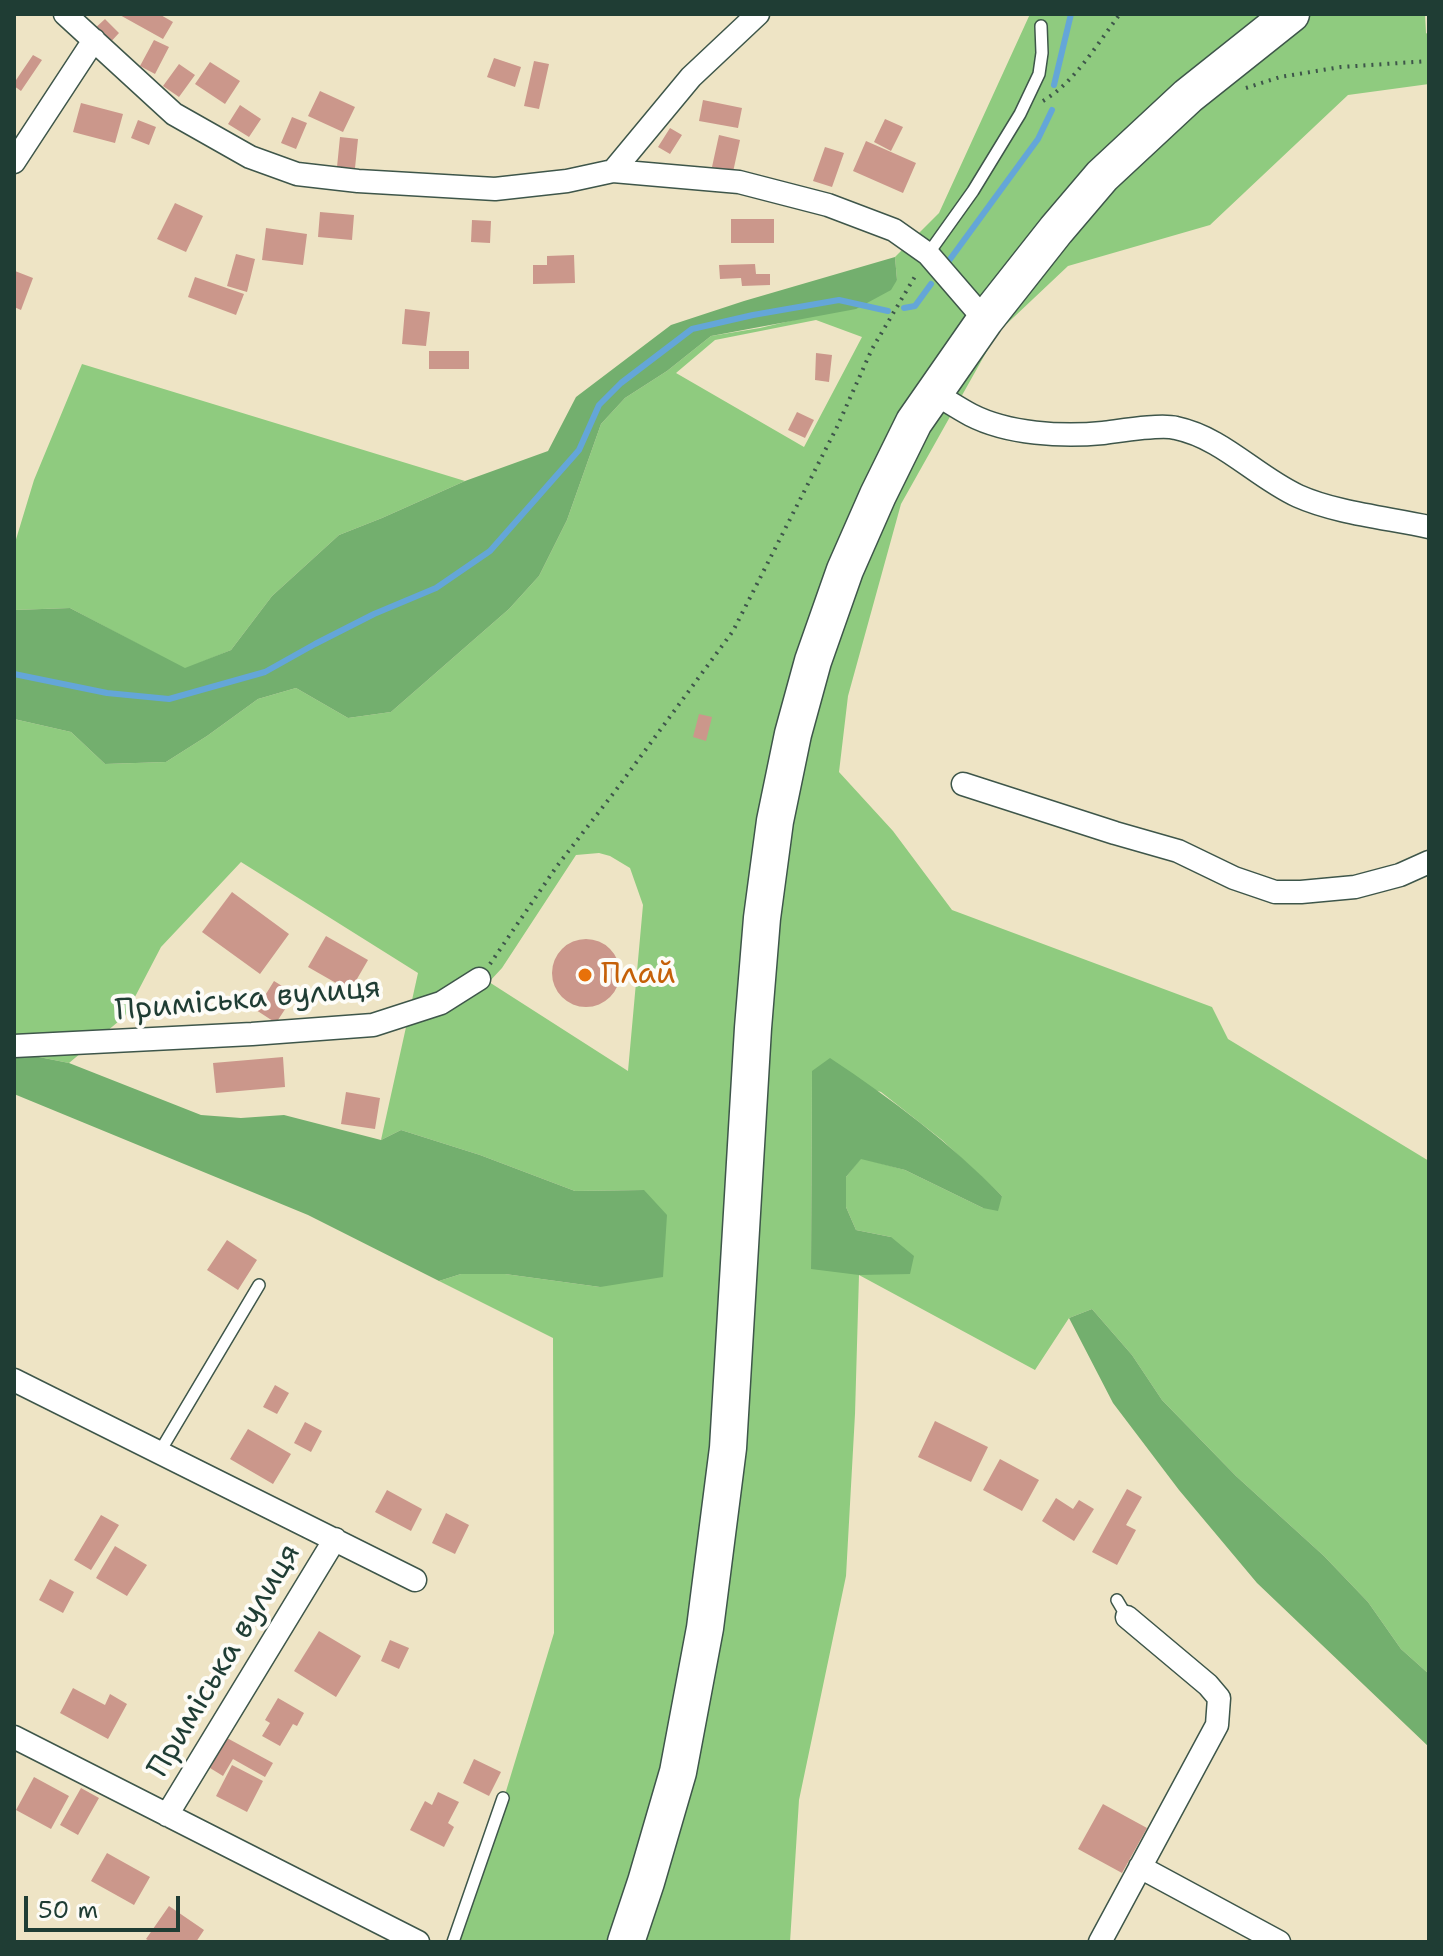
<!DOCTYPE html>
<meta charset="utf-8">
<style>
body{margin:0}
#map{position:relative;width:1443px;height:1956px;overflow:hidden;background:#eee4c5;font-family:"Shantell Sans",sans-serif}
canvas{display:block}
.frame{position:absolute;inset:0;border:16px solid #1f3d34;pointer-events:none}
.scale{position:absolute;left:24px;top:1896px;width:156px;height:36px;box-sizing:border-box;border:4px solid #1f3d34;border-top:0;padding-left:10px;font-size:24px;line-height:28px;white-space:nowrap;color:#1f3d34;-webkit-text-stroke:6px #fdfcf7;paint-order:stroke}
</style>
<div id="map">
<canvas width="1443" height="1956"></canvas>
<div class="frame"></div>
<div class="scale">50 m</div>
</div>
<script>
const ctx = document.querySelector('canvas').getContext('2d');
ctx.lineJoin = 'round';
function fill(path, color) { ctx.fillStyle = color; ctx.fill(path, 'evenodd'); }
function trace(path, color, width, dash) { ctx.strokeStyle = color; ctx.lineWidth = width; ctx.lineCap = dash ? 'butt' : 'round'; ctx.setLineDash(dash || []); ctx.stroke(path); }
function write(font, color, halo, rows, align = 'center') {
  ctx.font = font + ' "Shantell Sans",sans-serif'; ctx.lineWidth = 8; ctx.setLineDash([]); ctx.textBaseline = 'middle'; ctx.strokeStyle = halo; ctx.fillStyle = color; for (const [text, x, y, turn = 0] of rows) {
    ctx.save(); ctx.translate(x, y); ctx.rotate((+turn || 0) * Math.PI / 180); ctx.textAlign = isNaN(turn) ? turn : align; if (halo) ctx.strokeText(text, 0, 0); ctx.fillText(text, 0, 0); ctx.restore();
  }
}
const green = new Path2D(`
 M1030 14H1425L1426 33 1429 35V84L1348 95 1210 225 1068 266 997 333 901 504 848 696 839 772 893 831 952 910 1212 1007 1228 1039 1429 1161V1674L1401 1649 1368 1602 1324 1556 1236 1476 1162 1400 1132 1355 1092 1309 1069 1318 1035 1370 859 1275 855 1414 846 1576 799 1800 790 1942H453L500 1811 554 1633 553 1338 439 1281 461 1274H505L600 1287 644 1190 575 1191 480 1155 401 1130 381 1140 418 973 241 862 161 947 125 1016 69 1063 39 1057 14 1056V719L71 732 105 764 166 762 207 736 258 699 296 688 348 718 391 712 509 609 539 576 567 520 601 424 625 398 667 371 711 336 760 328 798 319 897 280 895 257 939 213ZM816 320 862 337 804 447 676 373 715 340ZM599 853 610 856 630 868 643 905 628 1071 489 982 502 968 576 855ZM812 1071 881 1092 942 1140 1002 1196 983 1208 905 1170 861 1158 846 1177V1207L856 1230 891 1237 811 1269Z
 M82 364 465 481 382 518 339 535 272 596 231 650 185 669 70 608 14 610V546L34 480Z`);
const forest = new Path2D(`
 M895 257 897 280 891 290 856 309 711 336 667 371 625 398 601 424 567 520 539 576 509 609 391 712 348 718 296 688 258 699 207 736 166 762 105 764 71 732 14 719V610L70 608 185 668 231 650 272 596 339 535 382 518 465 481 548 451 576 397 671 325 744 301Z
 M14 1056 39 1057 69 1063 201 1115 241 1118 284 1115 381 1140 401 1130 480 1155 575 1191 644 1190 667 1215 663 1277 600 1287 505 1274H461L439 1281 308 1215 14 1094Z
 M830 1058C892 1099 950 1143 1002 1196L998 1211 983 1208 905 1170 861 1159 846 1177V1207L856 1230 891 1237 914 1256 910 1274 859 1275 811 1269 812 1071Z
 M1092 1309 1132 1355 1162 1400 1236 1476 1324 1556 1368 1602 1401 1649 1429 1674V1747L1257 1583 1179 1490 1113 1403 1069 1318Z`);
const stream = new Path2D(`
 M1054 85 1071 14
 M948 262 1038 139 1052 110
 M904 308 915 306 931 284
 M14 674 107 693 169 699 265 672 315 644 374 614 436 588 490 551 579 450 599 405 621 383 692 329 753 315 839 300 888 311`);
const building = new Path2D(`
 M118 14H159L173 22 163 39Z
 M105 19 119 33 107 46 92 31Z
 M154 40 169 47 155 74 140 66Z
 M33 55 42 60 21 91 14 86V83Z
 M494 58 521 67 515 87 487 77Z
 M534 61 549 64 539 109 524 106Z
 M210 62 240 81 225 104 195 84Z
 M179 64 195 75 179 97 163 86Z
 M320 91 355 107 343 132 308 116Z
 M703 100 742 108 738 128 699 121Z
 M81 103 123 114 115 143 73 132Z
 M240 105 261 119 249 137 228 124Z
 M292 117 307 123 296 149 281 143Z
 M885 119 903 127 891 151 874 142Z
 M138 120 156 127 149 145 131 138Z
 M670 128 682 135 670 154 658 147Z
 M719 135 740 140 733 172 712 167Z
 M340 137 358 139 355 168 337 167Z
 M866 141 916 163 903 193 853 171Z
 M825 147 844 153 832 187 813 181Z
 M175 203 203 216 186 252 157 239Z
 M320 212 354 215 352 240 318 237Z
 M731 219H774V243H731Z
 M472 220 491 221 490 243 471 242Z
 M266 228 307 234 303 265 262 260Z
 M236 254 255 259 247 292 227 286Z
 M574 255 575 283 533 284V265H547V256Z
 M755 264 756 274H770V285L742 286 741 278 720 279 719 265Z
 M15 271 33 278 21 310 14 307Z
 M195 277 244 294 236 315 188 297Z
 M405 309 430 312 426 346 402 344Z
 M429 351H469V369H429Z
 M816 353 832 355 829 382 815 380Z
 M797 412 814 420 805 438 788 430Z
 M699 714 712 717 706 741 693 737Z
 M232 892 289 934 260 974 202 932Z
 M326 936 368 960 350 991 308 967Z
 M552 973a34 34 0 1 1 68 0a34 34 0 1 1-68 0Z
 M274 981 295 994 276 1023 256 1010Z
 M283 1057 285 1087 216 1093 213 1063Z
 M346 1092 380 1098 375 1129 341 1124Z
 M227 1240 257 1260 238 1290 207 1270Z
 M275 1385 289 1393 277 1414 263 1407Z
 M935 1421 988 1447 971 1482 918 1457Z
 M305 1422 322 1431 311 1452 294 1443Z
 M248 1429 291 1454 273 1484 230 1459Z
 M1000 1459 1039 1480 1022 1511 983 1490Z
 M1127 1489 1142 1497 1126 1525 1136 1530 1117 1565 1092 1552Z
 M387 1490 422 1509 411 1531 375 1512Z
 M1056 1498 1073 1509 1079 1500 1094 1509 1074 1541 1042 1521Z
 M446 1513 469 1525 455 1554 432 1543Z
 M101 1515 119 1525 91 1570 74 1560Z
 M115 1546 147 1565 127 1596 96 1578Z
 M50 1579 74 1592 63 1613 39 1600Z
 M319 1631 361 1656 336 1697 294 1671Z
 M390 1640 409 1648 399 1669 381 1661Z
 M73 1688 105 1705 110 1694 127 1704 108 1739 60 1713Z
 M278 1698 304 1713 297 1726 293 1724 280 1746 262 1736 270 1723 265 1720Z
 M227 1738 273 1763 265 1777 233 1759 223 1776 210 1768Z
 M474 1759 501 1772 489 1796 463 1783Z
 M232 1765 263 1781 247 1812 216 1796Z
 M34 1777 69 1796 51 1829 16 1810Z
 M81 1788 99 1798 78 1835 60 1825Z
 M438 1792 459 1802 448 1823 454 1827 444 1847 410 1830 425 1801 432 1805Z
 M1103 1804 1147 1828 1122 1873 1078 1849Z
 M107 1853 150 1877 134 1905 91 1881Z
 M169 1906 204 1930 196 1942H151L146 1939Z`);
const path = new Path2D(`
 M1246 88 1280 77 1341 67 1429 61
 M1043 101C1075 82 1097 44 1120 14
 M490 964 557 866 616 790 733 631 837 427 872 349 917 273`);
const service = new Path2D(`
 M928 254 973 191 1020 114 1039 74 1042 53 1041 26
 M159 1453 259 1285
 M1117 1600 1127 1617
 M453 1942 503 1798`);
const minor = new Path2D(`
 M65 14 174 114 250 157 297 174 358 181 495 189 567 181 613 171 739 182 828 205 894 230 928 254 985 320
 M14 162 94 40
 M613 171 691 77 758 14
 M934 393C946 400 958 408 971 415 1008 434 1062 437 1103 433 1120 431 1160 424 1176 428 1223 438 1255 476 1298 496 1336 513 1388 518 1429 527
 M963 784 1115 833 1178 851 1234 878 1275 892H1301L1355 887 1400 875 1429 862
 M14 1046 252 1034 373 1025 441 1003 479 979
 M14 1380 415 1580
 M14 1737 418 1942
 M167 1815 335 1539
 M1140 1867 1279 1942
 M1100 1942 1217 1725 1219 1698 1208 1685 1127 1617`);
const trunk = new Path2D(`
 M626 1942 646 1882 678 1772 705 1628 728 1448 753 1028 762 918 775 821 793 734 813 661 845 570 878 495 914 422 985 320 1056 230 1102 176 1188 96 1291 14`);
const markers = [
 [585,975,8,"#e8710a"]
];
const foodNames = [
 ["Плай",601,975]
];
const streetNames = [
 ["Приміська вулиця",248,1000,-5],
 ["Приміська вулиця",225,1661,-59]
];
fill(green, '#8fcb7f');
fill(forest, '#73af6e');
trace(stream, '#64a6d8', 6);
fill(building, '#cb978b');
trace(service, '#3e564a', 14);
trace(minor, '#3e564a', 25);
trace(trunk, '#3e564a', 39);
trace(path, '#3e564a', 4, [2, 6]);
trace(service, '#fff', 11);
trace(minor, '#fff', 22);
trace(trunk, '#fff', 36);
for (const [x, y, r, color] of markers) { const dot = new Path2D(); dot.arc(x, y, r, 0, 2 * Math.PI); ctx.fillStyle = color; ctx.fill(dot); trace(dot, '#fdfcf7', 3); }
write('30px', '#c56008', '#fdfcf7', foodNames, 'left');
write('30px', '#1f3d34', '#fdfcf7', streetNames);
</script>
